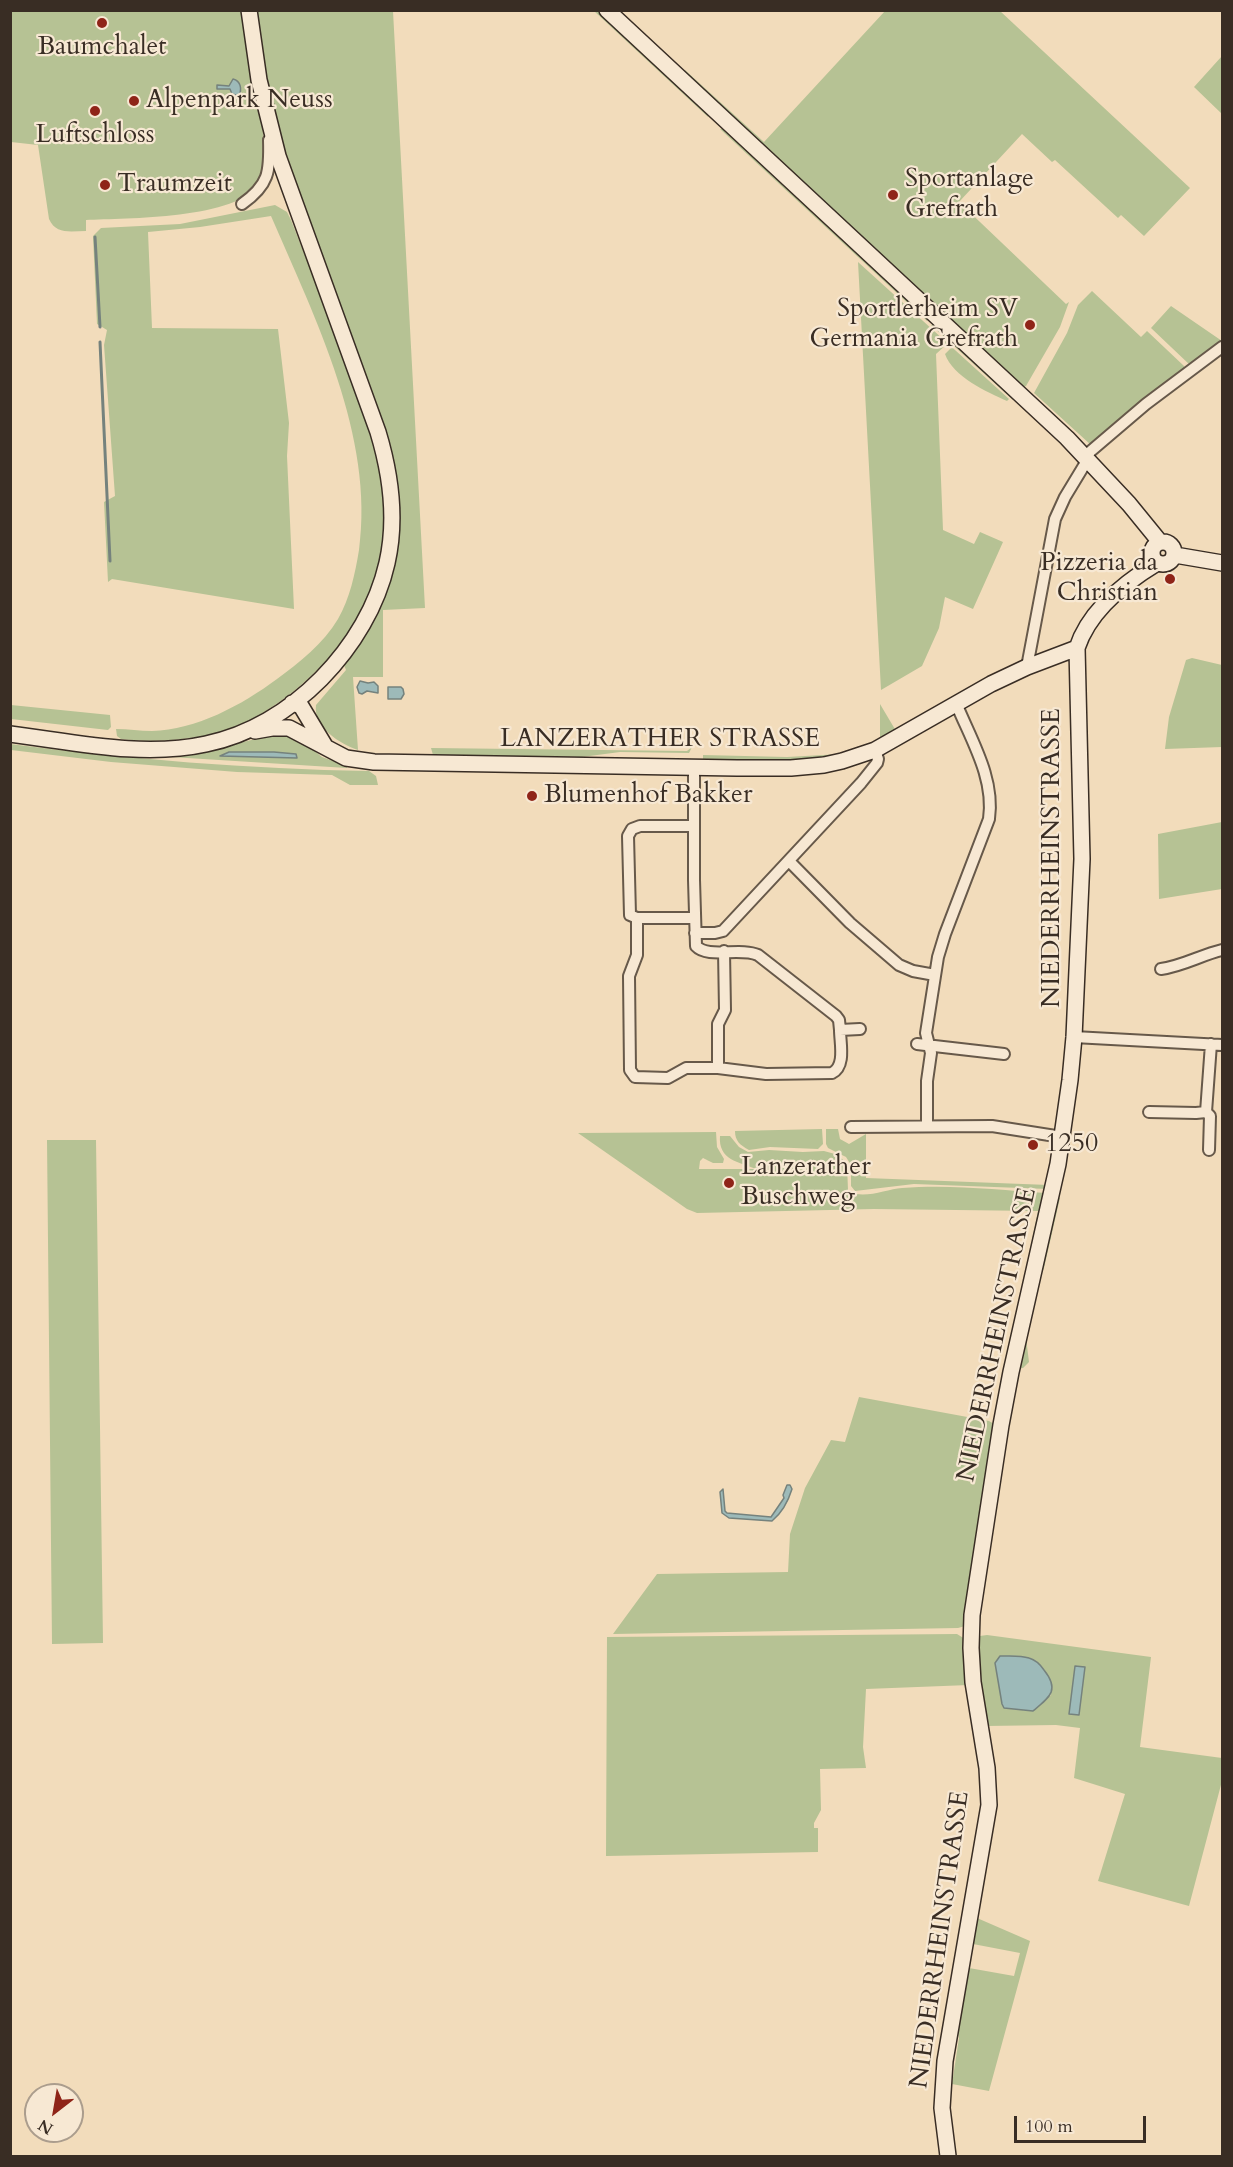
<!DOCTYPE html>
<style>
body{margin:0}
#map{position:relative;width:1233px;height:2167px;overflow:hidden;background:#f2dcbb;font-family:Cardo,serif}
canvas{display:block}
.frame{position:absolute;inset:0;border:12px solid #392d24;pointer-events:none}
.north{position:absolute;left:24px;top:2083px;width:60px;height:60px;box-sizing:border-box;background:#f7e8d3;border:2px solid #ab9d8d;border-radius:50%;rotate:211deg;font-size:16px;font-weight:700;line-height:24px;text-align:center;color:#392d24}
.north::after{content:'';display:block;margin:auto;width:21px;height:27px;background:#8f2418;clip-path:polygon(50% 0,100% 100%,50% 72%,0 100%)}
.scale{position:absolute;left:1014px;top:2116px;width:132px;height:27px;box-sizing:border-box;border:3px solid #392d24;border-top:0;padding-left:8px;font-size:18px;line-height:21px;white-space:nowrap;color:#392d24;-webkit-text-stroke:4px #f7e8d3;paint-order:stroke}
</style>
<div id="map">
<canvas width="1233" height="2167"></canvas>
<div class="frame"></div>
<div class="north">N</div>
<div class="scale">100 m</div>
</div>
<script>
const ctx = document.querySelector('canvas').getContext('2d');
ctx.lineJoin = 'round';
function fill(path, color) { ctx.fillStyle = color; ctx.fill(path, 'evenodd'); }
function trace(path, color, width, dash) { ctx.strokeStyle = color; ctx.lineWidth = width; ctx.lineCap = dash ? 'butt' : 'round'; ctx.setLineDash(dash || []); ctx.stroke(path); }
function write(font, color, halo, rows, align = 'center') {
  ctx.font = font + ' Cardo,serif'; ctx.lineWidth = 4.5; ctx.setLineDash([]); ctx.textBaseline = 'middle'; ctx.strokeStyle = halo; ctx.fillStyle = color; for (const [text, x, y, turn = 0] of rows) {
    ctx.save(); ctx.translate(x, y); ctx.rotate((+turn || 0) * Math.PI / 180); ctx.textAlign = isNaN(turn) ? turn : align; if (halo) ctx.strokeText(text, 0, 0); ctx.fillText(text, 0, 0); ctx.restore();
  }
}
const green = new Path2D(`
 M10 11H244C249 44 274 156 260 182 239 220 125 218 86 220V231C71 231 56 235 49 219L38 145 11 142Z
 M255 11H393L425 608 383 610V677H353L358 750C340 744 313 727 316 705L346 670 344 665 368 629 397 526 328 276 271 109Z
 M594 11H600L707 110 708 117Z
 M885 11H1000L1190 188 1144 236 1121 215 1118 218 1055 160 1052 162 1022 134 959 202 1066 304 1069 302 1060 327 1026 386 1023 387 685 77V70L764 142Z
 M1222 56V114L1194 87Z
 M726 128 928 317 927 321 720 129Z
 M275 205 287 212 291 220C312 274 334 327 353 381 362 406 375 432 380 458 400 544 369 628 301 685 278 705 241 729 211 736 207 737 202 736 198 737 172 741 148 742 121 739L117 736 116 729C128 729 140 731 152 731 196 730 242 705 277 679 299 663 324 643 338 619 350 598 355 574 359 550 375 437 315 318 271 216L200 227 148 232 152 328 278 329 289 423 287 456 294 609 112 579 108 582 104 502 115 496 104 345 107 330 97 324 93 236 101 228 180 224Z
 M858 262 1009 399 1007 401C987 392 953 377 945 354L951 348 947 344 936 354 943 530 974 544 980 532 1003 542 973 609 945 597 939 628 922 666 881 690Z
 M1092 291 1141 337 1147 331 1184 366 1186 371 1091 445 1034 393 1067 333 1078 305Z
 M1171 306 1222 341V345L1191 366 1151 328Z
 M931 325H937L1014 396 1013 400Z
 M1192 658 1222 665V747L1165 749 1169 717 1186 660Z
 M880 704 896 731 880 740Z
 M11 705 110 715 111 727 108 730 11 719Z
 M280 733 300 739 322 757 347 766V768L155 756 202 752Z
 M10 744C129 759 249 769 369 771L376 776 378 785H350L332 775 237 772 111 762 11 750Z
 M692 747 689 753 620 752 582 757 433 755 431 748 687 751Z
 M841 754 842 758 764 764 734 760H703V755L787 757Z
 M1222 822V889L1159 899 1158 834Z
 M822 1129 823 1144 818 1149 770 1147 749 1150C740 1145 735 1141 735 1131Z
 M826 1129H838L840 1139 849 1144 866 1134V1178L1049 1185 1048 1189 914 1184 855 1191 851 1186V1165L846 1157 828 1148 826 1144Z
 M716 1132 717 1147 724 1159 723 1163H713L703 1158 700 1161 699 1169H756C739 1162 718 1160 720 1136H730L739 1147 748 1152 769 1150 803 1152 824 1151 835 1154 845 1161 847 1165 848 1190C861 1201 886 1189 902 1188 950 1184 999 1190 1047 1193L996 1416 1038 1211 874 1209 697 1213 687 1209 578 1133Z
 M47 1140H96L103 1643 52 1644Z
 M1055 1196 1060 1198 1044 1268 1039 1280 1026 1338 1029 1362 1023 1368 1016 1369Z
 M859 1397 989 1421 994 1424 996 1429 965 1626 958 1628 613 1634 657 1574 788 1572 790 1534 805 1488 831 1440 845 1442Z
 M957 1634 965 1639 969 1685 866 1689 863 1747 866 1768 820 1769 821 1810 814 1823V1828H818V1852L606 1856 607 1637Z
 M987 1635 1151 1657 1140 1747 1222 1758V1781L1189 1906 1098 1881 1125 1794 1074 1778 1080 1728 1056 1725 986 1726 979 1679 978 1639 980 1636ZM1000 1656 1030 1658 1051 1695 1032 1711 1004 1708 1002 1704 995 1663Z
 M977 1918 1030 1941 989 2091 952 2084 959 2038 957 2028 969 1968 1014 1976 1020 1953 973 1944Z`);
const water = new Path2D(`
 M233 79C241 81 242 89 239 96L232 94 230 89H217V85L229 86Z
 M360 681 368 683 374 682 378 686V693L367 691 362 694 359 693 357 687Z
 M388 687H401L403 689 404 694 401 699H388Z
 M229 752H274L296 754 297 758 220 756Z
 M787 1485H790L792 1489C788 1502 783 1512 772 1521L729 1518 722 1513 720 1492 723 1489 725 1511 727 1513 771 1517 784 1498 783 1495Z
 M1000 1656C1009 1656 1020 1655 1029 1658 1036 1660 1040 1664 1044 1670 1060 1690 1050 1697 1033 1711L1004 1708 1002 1704 995 1663Z
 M1075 1666 1085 1667 1079 1715 1069 1714Z`);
const stream = new Path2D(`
 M95 237 100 327
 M100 342 110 561`);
const street = new Path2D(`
 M242 204C269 185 270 172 269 140
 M1085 456 1146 404 1222 347
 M1027 667 1055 519 1065 497 1088 459
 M694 768V880L696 946C708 959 740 947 758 955L836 1016 839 1020 840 1030 860 1029
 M693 826H640L632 829 628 836 630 915 637 918H694
 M789 861 850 923 899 965 913 971 935 975
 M637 918V955L629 976 630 1070 635 1077 668 1078 686 1068H718L766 1074 832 1073C846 1066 840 1043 840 1030
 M695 933H715L723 931 861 783 877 763 878 759 875 750
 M1161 969C1183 966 1201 955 1222 950
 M1074 1037 1222 1045
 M917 1044 1004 1054
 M718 1068V1024L725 1010 724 951
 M1149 1112 1196 1113 1206 1112
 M927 1126V1081L931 1053 926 1033 938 957 945 934 989 819C995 778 971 740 956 703
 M851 1127 992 1126 1062 1137
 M1209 1150 1210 1116 1206 1112 1211 1044`);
const secondary = new Path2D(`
 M607 10 1067 438 1129 504 1160 542
 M1152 553a11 11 0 1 1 22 0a11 11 0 1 1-22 0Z
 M1175 555 1222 563
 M292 703 301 706 325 746
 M255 731 272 728H289L346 758 374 762 737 768H791L824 765 842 761 875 750 991 684 1027 667 1077 648
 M10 734C74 742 142 758 206 744 291 727 368 647 387 563 397 519 391 475 378 432L278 156 259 80 249 10
 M948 2156 942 2108 945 2061 989 1805 987 1768 973 1682 971 1648 972 1615 1001 1425 1011 1372 1058 1164 1070 1080 1074 1037 1082 859 1077 648C1089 611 1124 583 1157 563`);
const markers = [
 [102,23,6,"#8f2418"],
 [134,101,6,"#8f2418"],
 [95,111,6,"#8f2418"],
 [105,185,6,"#8f2418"],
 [893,195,6,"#8f2418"],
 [1030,325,6,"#8f2418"],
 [1170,579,6,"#8f2418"],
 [532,796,6,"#8f2418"],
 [1033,1145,6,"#8f2418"],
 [729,1183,6,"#8f2418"]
];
const poiNames = [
 ["Baumchalet",102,48,"center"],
 ["Alpenpark Neuss",146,101],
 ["Luftschloss",95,136,"center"],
 ["Sportanlage",905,180],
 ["Grefrath",905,210],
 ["Traumzeit",117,185],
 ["Sportlerheim SV",1018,310,"right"],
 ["Germania Grefrath",1018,340,"right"],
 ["Pizzeria da",1158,564,"right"],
 ["Christian",1158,594,"right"],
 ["Blumenhof Bakker",544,796],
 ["1250",1045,1145],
 ["Lanzerather",741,1168],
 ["Buschweg",741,1198]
];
const streetNames = [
 ["LANZERATHER STRASSE",660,740],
 ["NIEDERRHEINSTRASSE",1053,858,-90],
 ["NIEDERRHEINSTRASSE",998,1335,-78],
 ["NIEDERRHEINSTRASSE",941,1940,-82]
];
fill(green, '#b6c294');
fill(water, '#9dbab9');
trace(water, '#75827d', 1.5);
trace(stream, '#75827d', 3);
trace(street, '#67594a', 14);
trace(secondary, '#392d24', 18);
trace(street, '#f7e8d3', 10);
trace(secondary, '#f7e8d3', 15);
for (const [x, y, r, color] of markers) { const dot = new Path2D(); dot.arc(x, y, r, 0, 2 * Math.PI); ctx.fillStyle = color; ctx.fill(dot); trace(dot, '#f7e8d3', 2); }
write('26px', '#392d24', '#f7e8d3', poiNames, 'left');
write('26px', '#392d24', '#f7e8d3', streetNames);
</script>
